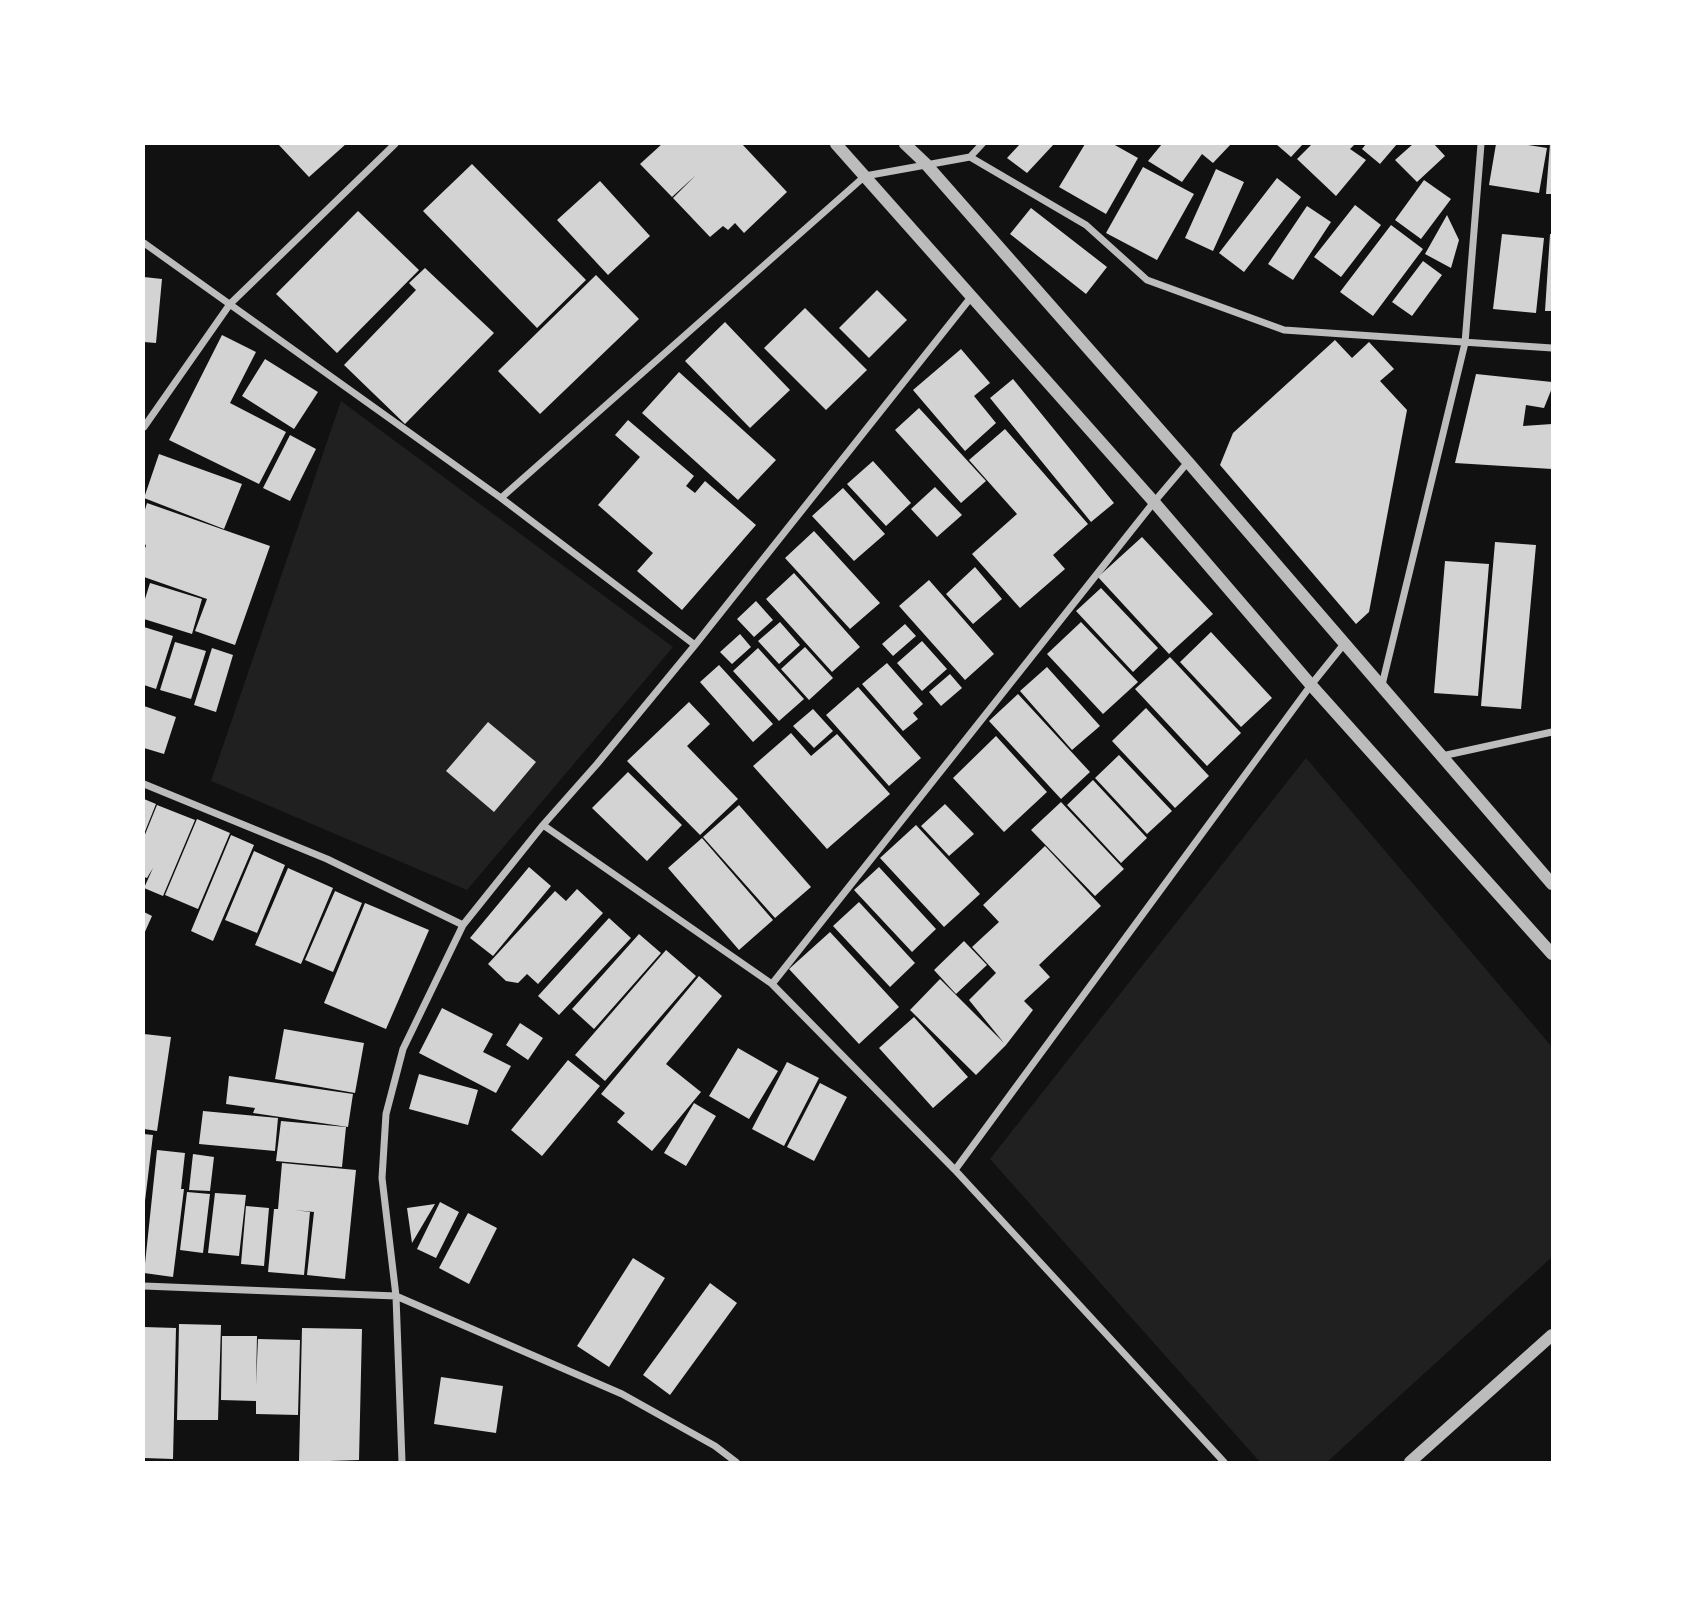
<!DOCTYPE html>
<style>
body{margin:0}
#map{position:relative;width:1696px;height:1606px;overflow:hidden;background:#111;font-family:"IBM Plex Sans",sans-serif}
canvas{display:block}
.frame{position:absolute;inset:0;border:145px solid #fff;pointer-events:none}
</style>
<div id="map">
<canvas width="1696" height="1606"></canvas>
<div class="frame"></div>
</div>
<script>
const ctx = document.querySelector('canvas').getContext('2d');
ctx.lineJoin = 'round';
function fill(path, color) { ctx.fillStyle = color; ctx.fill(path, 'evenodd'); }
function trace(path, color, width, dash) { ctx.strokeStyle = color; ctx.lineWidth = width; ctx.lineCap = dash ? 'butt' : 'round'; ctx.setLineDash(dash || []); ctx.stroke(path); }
const green = new Path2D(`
 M341 401 673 647 467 890 211 781Z
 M1306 758 1552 1047V1257L1327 1462H1260L990 1159Z`);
const building = new Path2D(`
 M278 144H346L309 177Z
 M662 144H742L787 192 744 233 735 223 728 230 723 226 710 237 673 198 696 175 672 197 640 164Z
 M1020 144H1054L1027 173 1007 158Z
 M1085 144H1113L1138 158 1106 214 1059 187Z
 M1162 144H1231L1213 163 1202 154 1182 182 1148 161Z
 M1276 144H1303L1291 157Z
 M1312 144H1355L1350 149 1366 160 1336 196 1297 159Z
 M1366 144H1397L1380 164 1362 149Z
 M1413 144H1434L1445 156 1417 182 1395 160Z
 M1496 144H1522L1547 148 1539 193 1489 185Z
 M1550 144H1552V194H1546Z
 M472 164 586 280 537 328 423 211Z
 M1143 167 1194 194 1157 260 1106 233Z
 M1216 169 1244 182 1213 251 1185 238Z
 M1277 178 1301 197 1244 272 1219 253Z
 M1424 180 1451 199 1421 239 1395 220Z
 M600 181 650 236 608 275 557 220Z
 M1355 205 1381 225 1341 277 1314 257Z
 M1307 206 1331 222 1293 280 1268 264Z
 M1031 208 1107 267 1086 294 1010 234Z
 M358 211 419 270 337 353 276 294Z
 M1447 215 1459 240 1451 268 1425 254Z
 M1391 225 1423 249 1373 316 1340 292Z
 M1502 234 1544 238 1536 313 1493 309Z
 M1550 234H1552V311H1545Z
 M1423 261 1442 275 1412 316 1392 302Z
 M425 268 494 333 405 424 344 365 416 290 409 283Z
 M596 275 639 319 540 414 498 371Z
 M144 277 162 279 156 343 144 342Z
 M877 290 907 320 869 358 839 328Z
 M805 308 867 370 826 410 764 348Z
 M725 322 790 390 750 428 685 361Z
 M222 335 256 352 230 403 286 432 259 484 169 440Z
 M1335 340 1352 358 1369 342 1394 369 1380 381 1407 410 1369 612 1356 624 1220 465 1233 433Z
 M961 349 990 383 974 396 996 423 965 451 913 390Z
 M265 359 318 392 294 429 242 396Z
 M679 372 776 460 738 500 642 413Z
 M1476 374 1552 382V388L1544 408 1526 405 1523 426 1552 424V469L1455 463Z
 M1013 379 1114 503 1091 522 990 398Z
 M919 408 986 481 961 503 895 430Z
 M628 420 694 476 686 486 695 493 705 481 756 525 682 610 637 571 653 553 598 505 640 457 615 435Z
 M1005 429 1088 524 1053 555 1065 569 1020 608 972 554 1017 514 969 460Z
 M290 435 316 449 290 501 263 488Z
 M159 454 242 484 224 529 144 498Z
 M873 461 911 503 886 526 847 484Z
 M935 487 962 515 937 537 911 509Z
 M843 488 885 534 854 561 812 516Z
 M147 503 270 546 235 645 195 631 207 599 144 577V552L146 545 144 544V513Z
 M814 531 880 603 850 629 785 558Z
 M1142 537 1213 614 1169 654 1098 577Z
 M1495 542 1536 545 1521 709 1481 706Z
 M1445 561 1489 564 1478 696 1434 693Z
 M975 567 1002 599 973 624 946 594Z
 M794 573 860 647 832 672 766 599Z
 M929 580 994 654 965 680 899 606Z
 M150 583 202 599 192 634 144 619V602Z
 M1101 588 1158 648 1133 672 1076 611Z
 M756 601 773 620 754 637 737 619Z
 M780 622 800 645 779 664 758 641Z
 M1081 622 1138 682 1103 714 1047 654Z
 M905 624 916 636 893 656 882 644Z
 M144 627 173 636 156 689 144 685Z
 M1211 632 1272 698 1241 727 1180 662Z
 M740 634 751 647 732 664 720 652Z
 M922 641 947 669 922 691 897 663Z
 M175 642 206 651 191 699 160 690Z
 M805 647 833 678 809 700 781 669Z
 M212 648 233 655 216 712 194 705Z
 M758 648 804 699 779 721 733 671Z
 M1170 657 1241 733 1207 766 1135 689Z
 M887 663 923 704 913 713 918 719 903 731 862 684Z
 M719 665 773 724 753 742 700 682Z
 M1047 667 1100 726 1072 750 1020 691Z
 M950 674 962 688 941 706 929 692Z
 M858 687 921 758 889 786 826 715Z
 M1018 694 1090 772 1061 799 989 721Z
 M689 702 710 724 687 746 738 799 700 835 627 761Z
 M144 706 176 717 164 754 144 748Z
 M1146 708 1209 776 1175 808 1112 741Z
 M813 709 833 731 814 748 793 726Z
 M488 722 536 762 494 812 446 771Z
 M791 733 811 756 837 734 890 794 827 849 753 766Z
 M996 736 1047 792 1004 832 953 778Z
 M1119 755 1172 811 1147 834 1095 778Z
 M628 772 682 825 647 861 592 808Z
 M1093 780 1147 838 1121 863 1067 805Z
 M144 799 156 804 144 834Z
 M1061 802 1124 869 1095 896 1031 830Z
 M945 804 974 834 949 856 921 826Z
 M157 805 195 820 163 896 144 888 153 868 147 878 144 877V837Z
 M739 805 811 887 775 918 703 837Z
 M197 819 230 833 198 909 165 895Z
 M916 825 980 894 944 927 880 858Z
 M231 835 254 845 213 941 191 931Z
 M702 838 773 920 739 950 668 868Z
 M1045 846 1101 906 1039 965 1050 977 1024 1001 1033 1010 1006 1045 976 1075 910 1010 940 979 1004 1043 969 1000 996 973 972 947 999 922 983 905Z
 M254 851 285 865 257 933 225 920Z
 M529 867 551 886 493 956 470 938Z
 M879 867 936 929 912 952 854 890Z
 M288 868 333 888 301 964 255 945Z
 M577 889 603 913 538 984 527 974 518 983 506 981 488 964 555 891 566 901Z
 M335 891 362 903 333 972 305 960Z
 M859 902 915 963 890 987 833 926Z
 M365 903 429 930 386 1029 324 1003Z
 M144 912 152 916 144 934Z
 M609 918 631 938 559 1015 538 996Z
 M830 932 899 1007 859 1044 789 969Z
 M639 934 661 953 594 1029 572 1009Z
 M964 941 987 965 956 994 934 970Z
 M666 950 696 976 605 1081 575 1055Z
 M699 976 722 996 666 1064 701 1092 652 1151 617 1122 625 1113 601 1094Z
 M442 1008 493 1034 483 1052 511 1066 496 1093 419 1053Z
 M914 1017 968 1077 933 1108 879 1048Z
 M520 1023 543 1038 528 1060 506 1045Z
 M284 1029 364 1043 355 1093 275 1079Z
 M144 1034 171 1037 157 1131 144 1129Z
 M738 1048 778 1071 749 1119 709 1096Z
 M568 1060 600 1086 542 1156 511 1130Z
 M787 1062 819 1078 784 1146 752 1129Z
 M419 1074 478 1090 468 1125 409 1109Z
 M229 1076 353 1094 348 1127 253 1113 255 1108 226 1104Z
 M820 1083 847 1097 814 1161 787 1147Z
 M694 1103 716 1116 686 1166 664 1153Z
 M203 1111 278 1118 275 1151 199 1144Z
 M281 1121 346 1127 342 1167 276 1161Z
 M144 1134 153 1135 145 1201H144Z
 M157 1150 185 1153 181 1189H184L173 1277 144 1273Z
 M193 1154 214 1157 210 1191 189 1190Z
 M282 1163 356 1170 345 1279 307 1275 314 1212 295 1210 310 1212 304 1275 268 1272 274 1209H278Z
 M187 1192 210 1194 203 1253 180 1250Z
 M215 1193 246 1195 239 1256 208 1253Z
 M440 1202 459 1212 436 1258 417 1249Z
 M435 1204 412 1243 407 1208Z
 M246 1206 269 1208 264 1266 241 1264Z
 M468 1213 497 1228 469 1284 439 1268Z
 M633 1258 665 1278 609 1367 577 1346Z
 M710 1283 737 1303 670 1395 643 1375Z
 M179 1324 221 1325 218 1420H177Z
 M144 1327 176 1328 173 1459 144 1458Z
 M302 1328 362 1329 359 1460 299 1462Z
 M222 1336H257L256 1385 258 1339 300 1340 298 1415 256 1414V1401L221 1400Z
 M441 1377 503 1386 496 1433 434 1424Z`);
const minor = new Path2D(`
 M970 157 1086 225 1147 280 1284 330 1552 348
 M144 243 501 498 695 645
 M144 427 230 304 395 144
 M501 498 865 176 970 157 982 144
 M1382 685 1465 343 1481 144
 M1442 756 1552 732
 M144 784 327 859 463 925
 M543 825 772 984 955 1170 1224 1462
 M772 984 1154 502 1188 462
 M955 1170 1311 685 1344 644
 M144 1286 396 1296 622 1394 715 1446 736 1462
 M402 1462 396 1296 382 1178 386 1114 403 1049 463 925 543 825 597 764 695 645 972 296`);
const tertiary = new Path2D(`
 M836 144 1154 502 1311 685 1552 954
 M905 144 925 163 1188 462 1552 884
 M1410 1462 1552 1335`);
fill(green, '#202020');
fill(building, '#d3d3d3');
trace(minor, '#bcbcbc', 7);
trace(tertiary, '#bcbcbc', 12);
</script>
